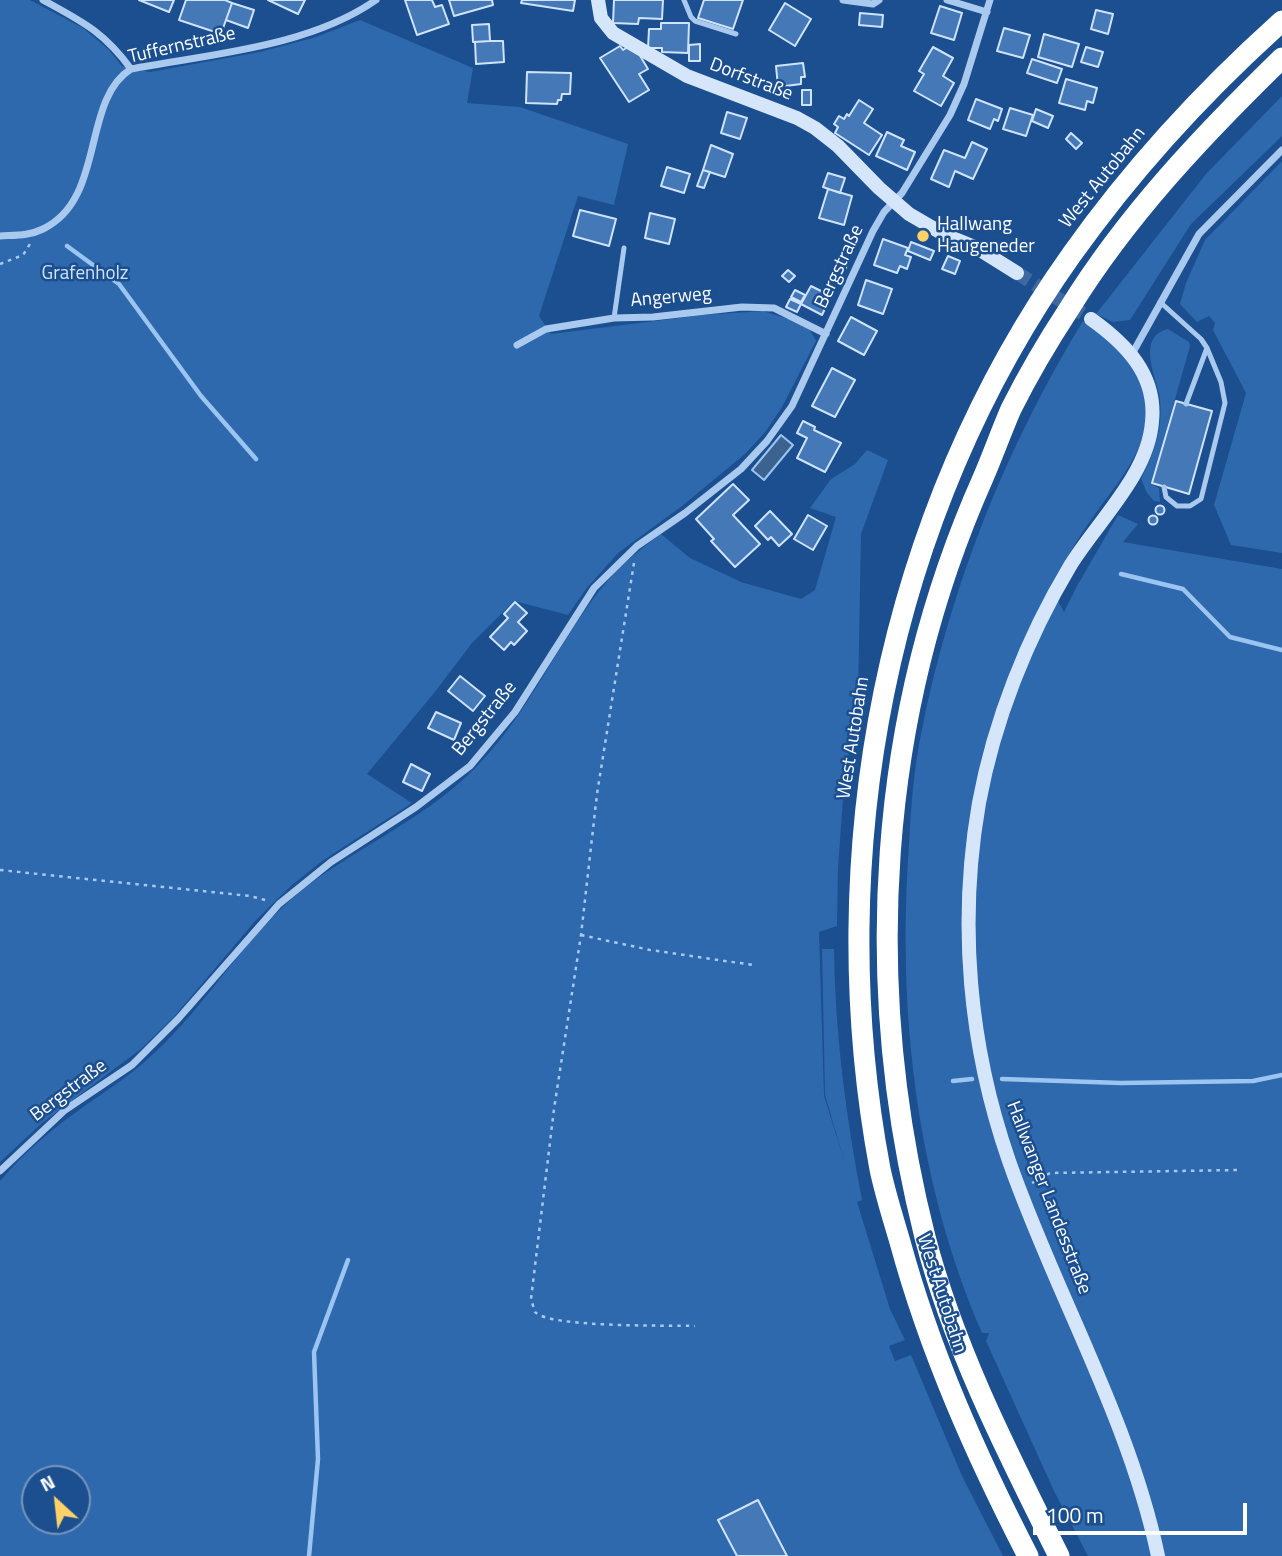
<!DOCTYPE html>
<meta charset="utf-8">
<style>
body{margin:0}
#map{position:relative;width:1282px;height:1556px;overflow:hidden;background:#1b4f8f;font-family:"Titillium Web",sans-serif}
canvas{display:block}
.north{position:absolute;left:21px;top:1465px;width:70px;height:70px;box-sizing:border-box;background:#1b4f8f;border:2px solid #7695bc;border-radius:50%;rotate:333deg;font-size:19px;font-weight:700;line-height:28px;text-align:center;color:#fff}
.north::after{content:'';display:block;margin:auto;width:24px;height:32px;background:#ffd166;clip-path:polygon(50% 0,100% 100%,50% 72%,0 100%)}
.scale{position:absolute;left:1033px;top:1503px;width:214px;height:32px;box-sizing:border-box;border:4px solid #fff;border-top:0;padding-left:9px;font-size:21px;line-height:24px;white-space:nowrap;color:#fff;-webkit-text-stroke:5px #1b4f8f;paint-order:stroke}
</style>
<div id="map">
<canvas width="1282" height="1556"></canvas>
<div class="north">N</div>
<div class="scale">100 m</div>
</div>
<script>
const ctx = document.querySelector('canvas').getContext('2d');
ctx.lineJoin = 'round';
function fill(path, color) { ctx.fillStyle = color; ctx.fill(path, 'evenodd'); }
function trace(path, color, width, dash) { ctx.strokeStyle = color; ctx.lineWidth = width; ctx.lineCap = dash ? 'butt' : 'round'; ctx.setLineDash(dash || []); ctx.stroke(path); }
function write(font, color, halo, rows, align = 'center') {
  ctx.font = font + ' "Titillium Web",sans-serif'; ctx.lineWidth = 5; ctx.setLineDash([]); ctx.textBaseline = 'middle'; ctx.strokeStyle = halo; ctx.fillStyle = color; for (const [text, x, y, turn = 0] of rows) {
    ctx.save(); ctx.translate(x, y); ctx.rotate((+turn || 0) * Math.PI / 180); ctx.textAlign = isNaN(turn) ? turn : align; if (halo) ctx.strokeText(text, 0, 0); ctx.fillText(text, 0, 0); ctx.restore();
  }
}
const green = new Path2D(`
 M0 0H30L83 28 108 49 122 66 150 72 260 52 316 37 360 20 473 68 467 103 520 107 628 144 614 205 578 196 539 316 551 334 703 315 763 311 798 322 810 330 816 341 782 407 766 431 745 454 682 506 618 553 586 589 568 615 514 601 472 643 434 693 367 774 412 803 322 861 292 885 256 920 173 1018 141 1049 42 1123 0 1162Z
 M1282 96V136L1191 224 1130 320 1113 322 1096 314 1206 174Z
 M1282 161V553L1231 545 1214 505 1246 393 1213 330 1215 323 1209 316 1197 322 1180 304 1186 283 1205 240Z
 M1083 321C1101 336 1125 351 1136 373 1166 431 1124 474 1093 517 1077 539 1064 563 1050 586L1064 612 1077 586 1118 515 1138 524 1123 542 1282 569V1556H1088L1054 1491 986 1341 989 1333H982C916 1180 897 1010 909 845 911 806 914 767 922 729 951 585 1006 447 1083 321Z
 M1168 329 1189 342 1190 346 1151 484 1159 488 1160 502 1154 501 1147 493 1141 479C1150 460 1158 443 1160 422 1161 411 1161 400 1158 390 1154 372 1138 336 1168 329Z
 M867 450 888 460 861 534 858 699 844 785 838 868 837 926 819 932 824 1096 845 1163 825 1095 822 949H834C835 1034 846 1117 862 1200L857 1202 890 1309 905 1340 889 1346 895 1361 911 1355 962 1476 1003 1556H0V1181C22 1155 47 1133 75 1113 100 1094 128 1078 151 1056 206 1007 243 938 301 891 355 848 421 821 470 773 529 717 557 640 609 579 624 562 642 548 661 534L690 558 741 582 801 599 815 590 836 517 810 508 831 479 855 464ZM35 1479H77V1521H35Z`);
const water = new Path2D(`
 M781 435 793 445 764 480 752 470Z`);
const stream = new Path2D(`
 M67 246 119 284 201 396 256 459
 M1121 574 1183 589 1230 637 1282 650
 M1002 1079 1121 1083 1253 1081 1282 1075
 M953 1081 972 1079
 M309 1556 318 1459 314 1352 348 1260`);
const building = new Path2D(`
 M139 0H174L169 12Z
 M186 0H225L232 3 221 34 179 20Z
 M268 0H305L298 14Z
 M405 0H432L435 7 442 5 449 24 417 35Z
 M449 0H492L493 5 454 16Z
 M522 0H575L573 11 521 3Z
 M614 0H663L662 19 639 18 638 24 613 23Z
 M704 0H743L733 29 698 18Z
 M232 3 254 10 248 28 226 20Z
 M785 3 811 19 795 46 769 30Z
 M940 6 962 13 954 40 931 33Z
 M1096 10 1113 14 1108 34 1091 29Z
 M860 13 883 15 882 27 859 25Z
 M661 23H689L688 53 662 52V48H648L649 29H661Z
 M489 24 490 41 473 42 472 25Z
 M1004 28 1030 35 1023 58 997 51Z
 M1044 34 1079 44 1072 67 1038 57Z
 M490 41H503L504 62 476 64 475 42Z
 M633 44 648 69 639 74 649 90 629 102 600 58 620 46 623 50Z
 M700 44V61H689V45Z
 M933 47 953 58 943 76 954 83 941 106 914 91 924 74 919 71Z
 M1086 47 1103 52 1098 67 1081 62Z
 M1032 59 1062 69 1057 83 1027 73Z
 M803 63 805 77H801V84L778 87 776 66Z
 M527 72 571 73 570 94H562L561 100H558L557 104 526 103Z
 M1066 79 1097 88 1093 103 1087 101 1085 110 1059 103Z
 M802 90H811V105H802Z
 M976 99 1002 109 998 121 994 119 990 129 968 120Z
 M859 100 873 109 864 123 882 135 869 155 835 133 838 127 834 124 839 116 844 119 847 114 849 116Z
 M1010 108 1033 115 1026 136 1003 129Z
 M1036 109 1053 116 1048 128 1032 121Z
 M727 112 747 118 740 139 721 133Z
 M887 132 904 140 901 146 915 152 907 170 876 156Z
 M1071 133 1082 143 1076 149 1066 139Z
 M972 142 987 149 973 179 955 171 949 187 931 179 944 150 965 158Z
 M711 145 733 154 725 177 703 170Z
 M667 167 690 174 684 193 661 186Z
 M703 170 710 172 704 188 697 186Z
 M828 173 845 178 840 193 823 187Z
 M828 189 852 196 844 225 819 218Z
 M580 210 616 219 609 246 573 236Z
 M650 213 675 219 669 244 645 238Z
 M883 239 908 248 905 255 911 257 907 269 900 266 897 273 874 265Z
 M911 242 934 251 930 260 908 251Z
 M948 256 960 261 955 274 942 269Z
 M840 259 848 263 842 276 834 272Z
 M788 270 795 276 789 282 782 276Z
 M866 280 892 289 883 314 858 305Z
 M811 286 831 296 822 315 801 304Z
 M795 290 805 295 801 302 791 297Z
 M790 299 801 304 797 312 786 307Z
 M851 317 877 331 864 355 838 341Z
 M832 368 855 380 835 417 812 406Z
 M1176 401 1212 411 1189 494 1152 483Z
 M803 421 815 427 814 430 841 443 825 472 797 458 807 438 797 433Z
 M733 484 749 500 733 515 760 544 735 567 711 541 714 539 696 519Z
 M1155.5 510a4.5 4.5 0 1 1 9 0a4.5 4.5 0 1 1-9 0Z
 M770 511 792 534 779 546 771 537 768 540 755 526Z
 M808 515 827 526 813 550 794 539Z
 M1148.5 520a4.5 4.5 0 1 1 9 0a4.5 4.5 0 1 1-9 0Z
 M515 602 527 613 518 622 527 631 514 645 511 642 504 650 490 637 508 618 504 614Z
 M460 676 485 696 473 711 448 691Z
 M436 712 461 723 454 740 428 728Z
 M411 764 430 774 422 791 403 782Z
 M758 1500 787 1556H737L718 1520Z`);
const secondaryTunnel = new Path2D(`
 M1017 273 1091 319`);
const path = new Path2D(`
 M0 264 23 255 30 244
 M634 563 597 794 581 935 554 1109 531 1299 535 1312C550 1328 668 1325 695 1326
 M0 870 250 896 269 901
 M581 935 650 950 753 965
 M1032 1183 1050 1173 1239 1170`);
const lane = new Path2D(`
 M684 0 691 17 695 21 736 34
 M1160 302 1201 339 1207 348
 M614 318 624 248
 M1164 487 1166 497 1177 506H1190L1201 499 1225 403 1221 382 1207 348 1186 404`);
const street = new Path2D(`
 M43 0C83 22 104 32 131 69
 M843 0 873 4 879 0
 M947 0 987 12
 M0 236C14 235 29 236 43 229 106 199 81 100 131 69 211 54 309 47 376 0
 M517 345 546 329 614 318 653 317 742 307 774 308 826 334
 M1132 354 1199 234 1282 150
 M0 1171 65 1110 132 1065 178 1019 279 904 331 862 416 807 470 766 515 712 594 588 637 546 685 513 741 469 767 441 792 406 873 231 884 212 902 193 950 115 964 84 990 0`);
const secondary = new Path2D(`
 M598 0 601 18 613 33 687 76 797 118 815 128 838 146 879 188 909 214 945 235 977 248 1017 273
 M1091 319C1126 344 1157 375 1152 422 1148 475 1097 522 1070 566 1027 638 994 721 979 803 958 923 969 1046 1009 1161 1055 1293 1129 1418 1158 1556`);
const highway = new Path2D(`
 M1028 1556C976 1455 930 1352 900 1242 893 1218 885 1193 880 1169 821 855 886 515 1072 254 1133 168 1204 91 1282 21
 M1059 1556C1008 1454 954 1349 925 1237 861 985 877 716 983 478 993 455 1001 432 1011 409 1028 375 1048 341 1069 309 1127 215 1203 135 1282 58`);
const markers = [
 [923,236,7,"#ffd166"]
];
const streetNames = [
 ["Tuffernstraße",182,46,-13],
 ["Dorfstraße",751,80,21],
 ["West Autobahn",1103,178,-51],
 ["Bergstraße",840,267,-65],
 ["Angerweg",671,298,-5],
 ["Bergstraße",485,719,-51],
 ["West Autobahn",854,738,-81],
 ["Bergstraße",69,1091,-37],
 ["Hallwanger Landesstraße",1048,1198,69],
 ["West Autobahn",941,1294,72]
];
const poiNames = [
 ["Hallwang",937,225],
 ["Haugeneder",937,247]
];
const parkNames = [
 ["Grafenholz",85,274]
];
fill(green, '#2e69ad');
fill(water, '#3c6290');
trace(water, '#9cc4f0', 2);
trace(stream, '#9cc4f0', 4.5);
fill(building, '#4478b7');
trace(building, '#cfe3fa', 2);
trace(secondaryTunnel, '#3d69a0', 14, [14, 7]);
trace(path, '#a9c9ee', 2.5, [3.5, 5]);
trace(lane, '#a9c9ee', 5);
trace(street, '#a9c9ee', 7);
trace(secondary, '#d6e6fa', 14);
trace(highway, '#fff', 21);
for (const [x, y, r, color] of markers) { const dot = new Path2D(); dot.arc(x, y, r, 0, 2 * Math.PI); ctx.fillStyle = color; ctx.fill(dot); trace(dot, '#1b4f8f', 2.5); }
write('19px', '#fff', '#1b4f8f', streetNames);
write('19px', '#fff', '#1b4f8f', poiNames, 'left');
write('19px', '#cfe3fa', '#1b4f8f', parkNames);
</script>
